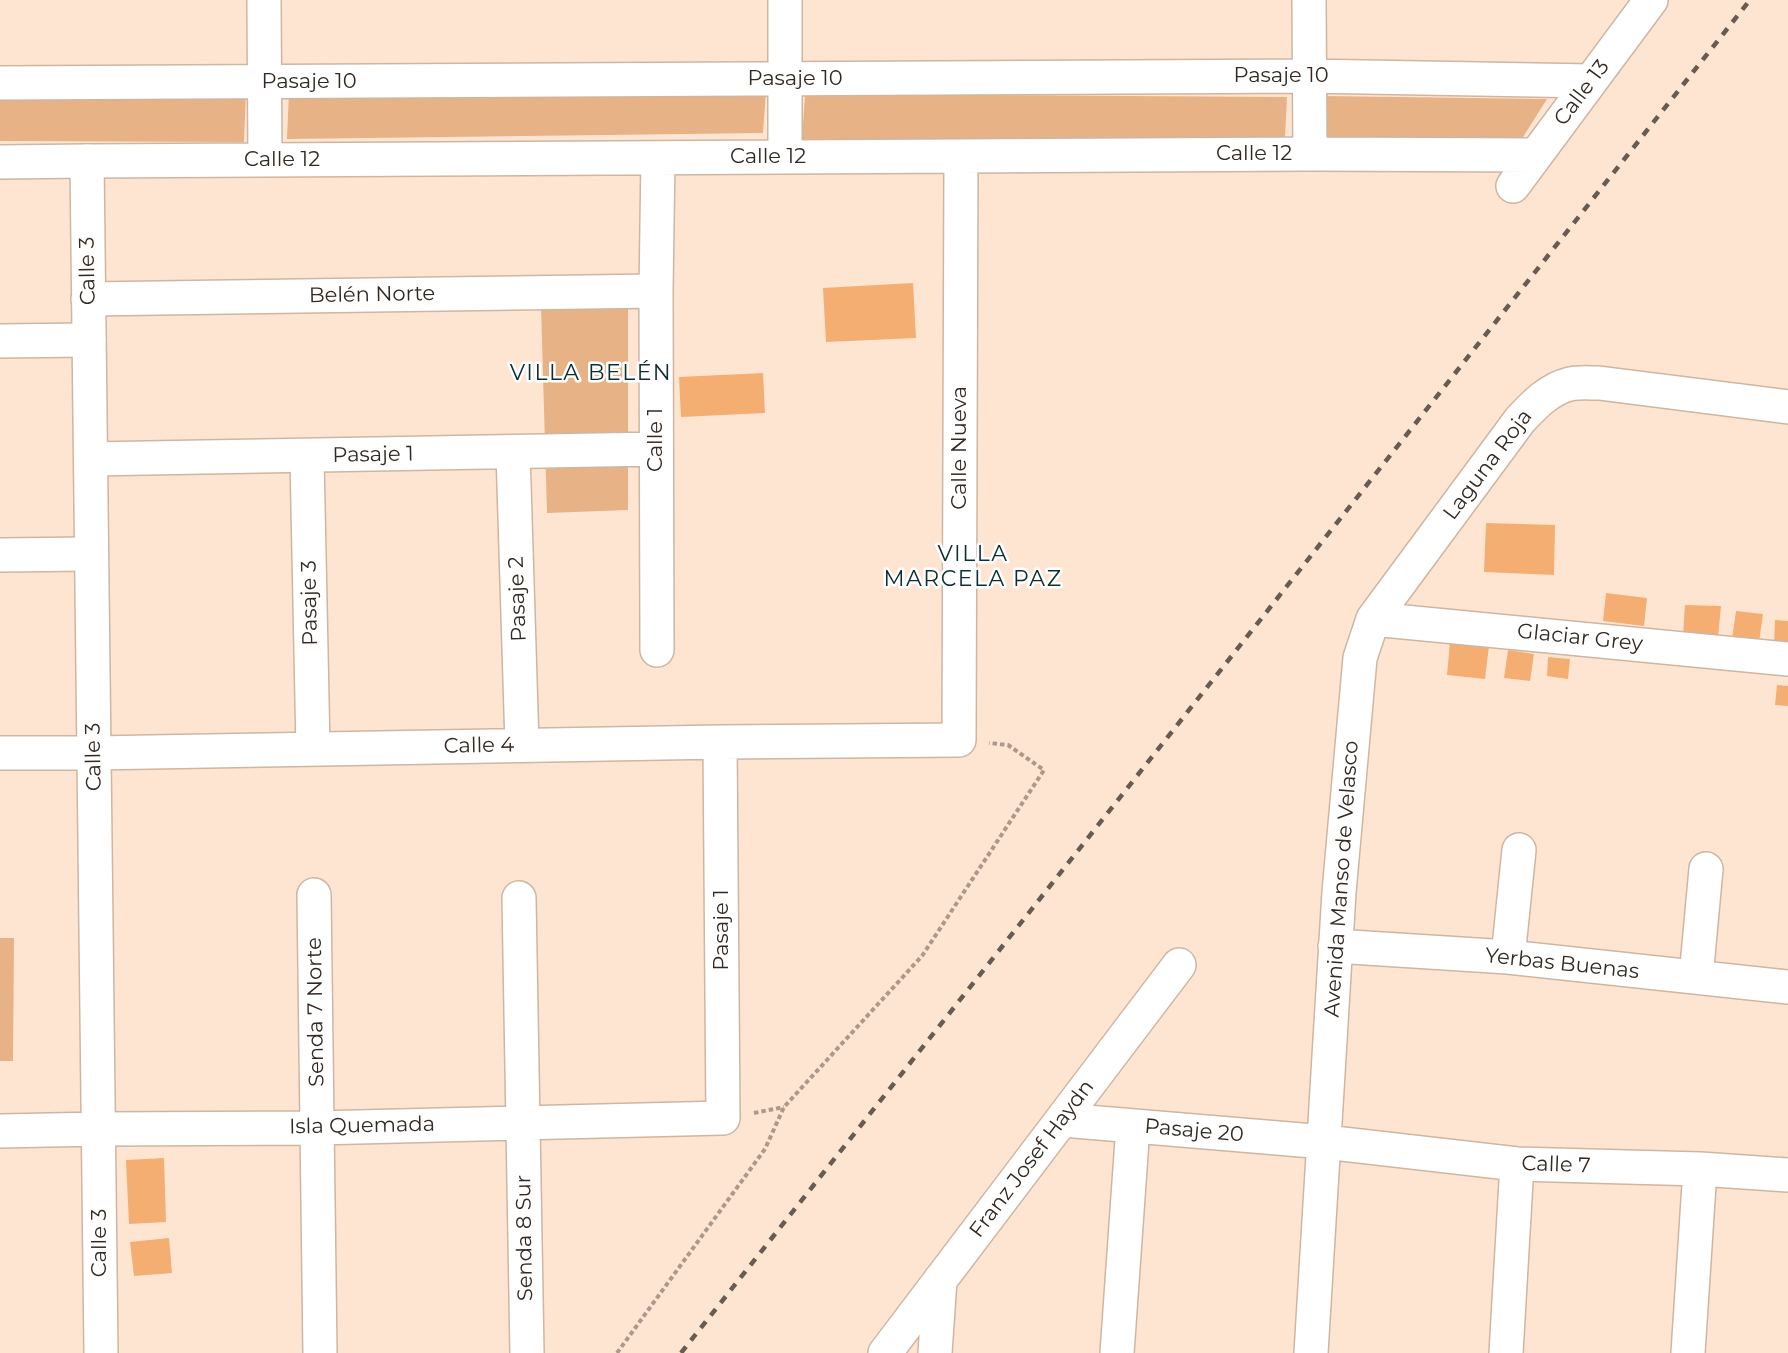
<!DOCTYPE html>
<meta charset="utf-8">
<style>
body{margin:0}
canvas{display:block;background:#fee5d2}
</style>
<canvas width="1788" height="1353"></canvas>
<script>
const ctx = document.querySelector('canvas').getContext('2d');
ctx.lineJoin = 'round';
function fill(path, color) { ctx.fillStyle = color; ctx.fill(path, 'evenodd'); }
function trace(path, color, width, dash) { ctx.strokeStyle = color; ctx.lineWidth = width; ctx.lineCap = dash ? 'butt' : 'round'; ctx.setLineDash(dash || []); ctx.stroke(path); }
function write(font, color, halo, rows, align = 'center') {
  ctx.font = font + ' Montserrat,sans-serif'; ctx.lineWidth = 5; ctx.setLineDash([]); ctx.textBaseline = 'middle'; ctx.strokeStyle = halo; ctx.fillStyle = color; for (const [text, x, y, turn = 0] of rows) {
    ctx.save(); ctx.translate(x, y); ctx.rotate((+turn || 0) * Math.PI / 180); ctx.textAlign = isNaN(turn) ? turn : align; if (halo) ctx.strokeText(text, 0, 0); ctx.fillText(text, 0, 0); ctx.restore();
  }
}
const green = new Path2D(`
 M246 92 244 142 0 141V93Z
 M289 92H766L763 133 287 139Z
 M805 94 1287 97 1285 137 802 140Z
 M1322 96 1547 99 1523 137H1320Z
 M628 302V510L547 513 541 305Z
 M0 938H14L13 1061H0Z`);
const building = new Path2D(`
 M913 283 916 338 826 342 823 288Z
 M763 373 765 413 681 417 679 377Z
 M1486 523 1555 525 1554 575 1484 572Z
 M1606 593 1647 598 1644 626 1603 621Z
 M1685 605 1721 606 1718 637 1683 635Z
 M1736 611 1763 614 1759 642 1732 639Z
 M1775 620 1788 621V646H1774Z
 M1450 642 1489 646 1485 679 1447 675Z
 M1508 650 1534 654 1530 681 1504 678Z
 M1548 657 1570 659 1568 679 1547 676Z
 M1777 685 1788 686V706L1775 705Z
 M164 1158 166 1222 129 1224 126 1160Z
 M169 1238 172 1273 134 1276 130 1242Z`);
const path = new Path2D(`
 M754 1113 784 1107
 M617 1353 765 1149 784 1107 922 956 1044 770 1008 745 989 743`);
const street = new Path2D(`
 M264 0 265 160
 M785 0V157
 M1309 0 1310 154
 M0 83 1309 76 1591 81
 M87 161 1310 154 1536 155
 M1513 186 1651 0
 M88 299 656 291
 M0 341 89 340
 M513 452 522 745
 M307 457 313 749
 M91 459 656 449
 M0 555 91 554
 M1373 619 1788 659
 M657 650 656 291 658 158
 M0 753H94L720 742 959 740 961 156
 M314 895 320 1353
 M519 898 527 1353
 M1335 946 1508 957 1788 987
 M1508 957 1519 850
 M1696 977 1706 869
 M1063 1120 1325 1142 1517 1164 1700 1169 1788 1175
 M99 1129 317 1128 723 1118 720 742
 M885 1353 1179 965
 M935 1353 940 1280
 M1117 1353 1133 1126
 M1311 1353 1339 892 1360 658 1373 619 1520 420C1534 405 1549 389 1570 384 1578 382 1590 383 1599 383L1788 407
 M1506 1353 1517 1164
 M1688 1353 1700 1169`);
const secondary = new Path2D(`
 M0 162 87 161 101 1353
 M0 1131 99 1129`);
const rail = new Path2D(`
 M681 1353 1750 0`);
const streetNames = [
 ["Pasaje 10",1281,76],
 ["Pasaje 10",795,79],
 ["Pasaje 10",309,82],
 ["Calle 13",1582,93,-53],
 ["Calle 12",1254,154],
 ["Calle 12",768,157],
 ["Calle 12",282,160],
 ["Calle 3",88,271,-91],
 ["Belén Norte",372,295,-1],
 ["Calle 1",656,440,-90],
 ["Calle Nueva",960,448,-90],
 ["Pasaje 1",373,455,-1],
 ["Laguna Roja",1488,465,-53],
 ["Pasaje 2",518,599,-92],
 ["Pasaje 3",310,603,-91],
 ["Glaciar Grey",1580,638,6],
 ["Calle 4",479,746,-1],
 ["Calle 3",94,757,-91],
 ["Avenida Manso de Velasco",1342,879,-86],
 ["Pasaje 1",722,930,-90],
 ["Yerbas Buenas",1562,964,6],
 ["Senda 7 Norte",316,1012,-91],
 ["Isla Quemada",362,1126,-1],
 ["Pasaje 20",1194,1131,5],
 ["Franz Josef Haydn",1032,1159,-53],
 ["Calle 7",1556,1165,2],
 ["Senda 8 Sur",525,1238,-91],
 ["Calle 3",100,1243,-90]
];
const neighbourhoodNames = [
 ["VILLA BELÉN",591,374],
 ["VILLA",973,555],
 ["MARCELA PAZ",973,580]
];
fill(green, '#e7b286');
fill(building, '#f4ae72');
trace(street, '#ceb6a3', 36);
trace(secondary, '#ceb6a3', 36);
trace(path, '#ac998b', 4, [4.5, 3]);
trace(street, '#fff', 33);
trace(secondary, '#fff', 33);
trace(rail, '#685b51', 4.5, [8, 8]);
write('21px', '#322922', '#fff', streetNames);
ctx.letterSpacing = '1.5px';
write('22px', '#0b2f31', '#fff', neighbourhoodNames);
ctx.letterSpacing = '0px';
</script>
